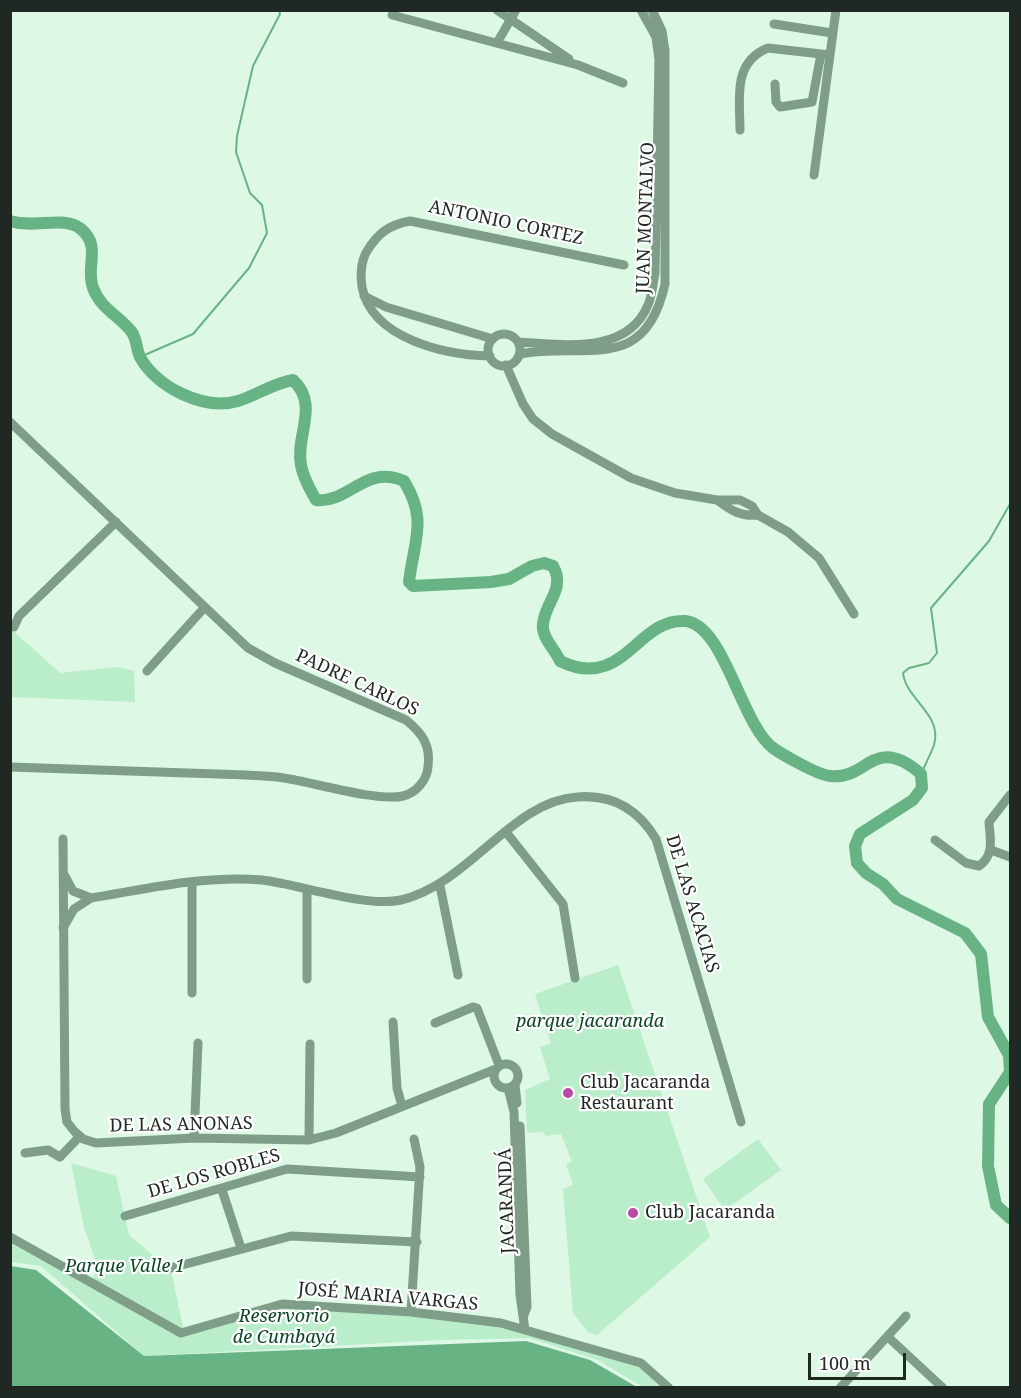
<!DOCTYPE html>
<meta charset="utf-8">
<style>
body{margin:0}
#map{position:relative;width:1021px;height:1398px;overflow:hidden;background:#ddf8e5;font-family:"Noto Serif",serif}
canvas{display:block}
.frame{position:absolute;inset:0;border:12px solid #1f2822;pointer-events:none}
.scale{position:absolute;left:808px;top:1353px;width:98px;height:27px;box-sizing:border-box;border:3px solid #1f2822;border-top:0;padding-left:8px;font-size:18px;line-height:21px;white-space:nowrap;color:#1f2822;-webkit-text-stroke:4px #fff;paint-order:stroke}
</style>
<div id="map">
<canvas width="1021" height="1398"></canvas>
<div class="frame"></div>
<div class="scale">100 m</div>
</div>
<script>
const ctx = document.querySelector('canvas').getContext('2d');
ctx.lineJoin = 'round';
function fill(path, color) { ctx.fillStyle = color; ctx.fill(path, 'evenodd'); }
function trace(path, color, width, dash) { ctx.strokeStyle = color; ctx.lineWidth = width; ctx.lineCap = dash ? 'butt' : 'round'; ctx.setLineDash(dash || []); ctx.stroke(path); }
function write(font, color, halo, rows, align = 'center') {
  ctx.font = font + ' "Noto Serif",serif'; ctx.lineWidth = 4.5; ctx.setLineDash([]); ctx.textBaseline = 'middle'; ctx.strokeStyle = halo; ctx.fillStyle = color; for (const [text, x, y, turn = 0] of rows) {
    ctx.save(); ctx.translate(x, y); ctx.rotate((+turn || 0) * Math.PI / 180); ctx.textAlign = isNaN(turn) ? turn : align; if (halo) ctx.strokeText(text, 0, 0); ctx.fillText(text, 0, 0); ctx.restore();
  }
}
const green = new Path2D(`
 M11 629 60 673 118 667 134 671 135 702 11 697Z
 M618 965 710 1237 597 1335 589 1333 573 1313 563 1189 573 1185 566 1164 572 1162 561 1134 545 1136 544 1132 527 1133 525 1090 550 1079 540 1047 551 1044 535 994Z
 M758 1139 781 1170 725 1210 703 1179Z
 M71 1163 116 1176 129 1235 171 1271 184 1331 93 1281 97 1264 84 1228Z
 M11 1241 182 1337 283 1306 468 1315 642 1367 666 1387H643L598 1360 529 1338 441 1340 144 1356 41 1266 11 1262Z`);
const water = new Path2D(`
 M11 1266 36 1270 144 1356 526 1341 590 1360 637 1387H11Z`);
const stream = new Path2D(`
 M140 357 193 334 249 268 267 233 262 205 250 193 236 152 237 136 253 66 280 14 279 10
 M919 780C923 768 930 756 934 745 943 714 906 700 903 673L909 668 929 663 937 653 931 608 989 541 1010 504`);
const river = new Path2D(`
 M10 221C35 229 64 215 81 229 102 247 85 266 93 288 101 309 118 315 131 331 137 338 136 349 140 357 156 387 204 411 238 401 257 395 274 383 293 380 320 405 295 436 301 465 303 478 310 489 316 500 350 503 365 464 404 481 428 520 414 540 409 582L413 586 491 582 509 579 532 566 544 563 553 566C566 589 545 602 543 624 541 637 555 649 560 661 623 692 637 618 685 621 724 624 741 724 773 748 783 755 818 775 830 776 867 781 874 733 921 774L922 788 913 800 860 834 855 846 857 863 866 873 883 884 897 899 965 933 981 954 988 1017 1009 1055 1010 1072 989 1104 988 1166 996 1205 1010 1218`);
const minor = new Path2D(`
 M497 10 569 59
 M392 15 578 65 623 83
 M774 24 832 33
 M497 43 516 10
 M775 84 776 102 780 107 812 102 821 54
 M740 130C740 100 732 62 768 48L830 55
 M814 175 836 10
 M364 296 386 307 493 339
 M488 350a16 16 0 1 1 32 0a16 16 0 1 1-32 0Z
 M518 342C561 344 627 356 648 305 652 296 653 284 655 273L659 60 656 37 641 10
 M520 354C586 342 645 375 665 284V51L662 31 652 10
 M490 356C445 355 372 339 362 287 360 276 361 261 367 251 378 233 389 225 410 221L624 265
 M506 365 523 404 533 419 552 434 631 478 675 493 717 500H740L752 506 758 515 788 532 819 558 854 614
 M10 422 248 648 275 663 406 720C422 733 431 745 428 767 427 780 416 793 403 796 377 802 312 782 284 778 272 776 259 776 247 775L10 767
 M717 500C730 510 741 517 758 515
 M14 627 19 616 116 522
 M147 671 205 607
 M506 832 563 904 575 978
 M63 839 65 1109 67 1122 75 1132 83 1139 96 1143 194 1138 309 1140 336 1133 496 1069
 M935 840 966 863 979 866C995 855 990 839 989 822L1010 795
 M991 850 1010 857
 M65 876 73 891 91 898
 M192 882V993
 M440 886 458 975
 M307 889V979
 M63 928 74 909 91 898C147 889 204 875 262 880 298 884 367 908 401 900 469 884 512 801 577 797 612 794 638 809 656 839L741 1122
 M393 1022 397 1088 402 1106
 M435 1023 473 1007 477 1008 499 1065
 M494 1076a12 12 0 1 1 24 0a12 12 0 1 1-24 0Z
 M515 1085 517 1103
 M508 1088 514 1112 520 1295 525 1330
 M520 1126 527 1307 524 1315
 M194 1138 198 1043
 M309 1140 310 1044
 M25 1153 48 1150 60 1157 80 1136
 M222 1190 241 1248
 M125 1216 287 1169 420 1177
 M10 1237 181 1333 282 1304 411 1312 501 1323 525 1330 641 1363 669 1388
 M171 1268 291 1236 417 1242
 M411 1312 420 1167 414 1139
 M888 1337 943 1388
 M840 1388 906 1316`);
const markers = [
 [568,1093,6,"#ba4aa7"],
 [633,1213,6,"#ba4aa7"]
];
const streetNames = [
 ["JUAN MONTALVO",646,218,-88],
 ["ANTONIO CORTEZ",506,223,12],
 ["PADRE CARLOS",357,683,25],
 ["DE LAS ACACIAS",692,904,73],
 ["DE LAS ANONAS",181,1125,-1],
 ["DE LOS ROBLES",214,1174,-16],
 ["JACARANDÁ",507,1201,-92],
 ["JOSÉ MARIA VARGAS",388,1297,5]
];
const parkNames = [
 ["parque jacaranda",590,1022],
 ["Parque Valle 1",125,1267],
 ["Reservorio",284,1317],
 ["de Cumbayá",284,1338]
];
const poiNames = [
 ["Club Jacaranda",580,1083],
 ["Restaurant",580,1104],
 ["Club Jacaranda",645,1213]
];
fill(green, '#baedca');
fill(water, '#68b383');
trace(stream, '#68b383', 2);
trace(river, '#68b383', 12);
trace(minor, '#7f9e89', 9);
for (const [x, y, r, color] of markers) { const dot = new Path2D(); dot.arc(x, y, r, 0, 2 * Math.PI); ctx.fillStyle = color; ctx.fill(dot); trace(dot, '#fff', 2); }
write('18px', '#1f2822', '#fff', streetNames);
write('italic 18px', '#0b4727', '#fff', parkNames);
write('18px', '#1f2822', '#fff', poiNames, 'left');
</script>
